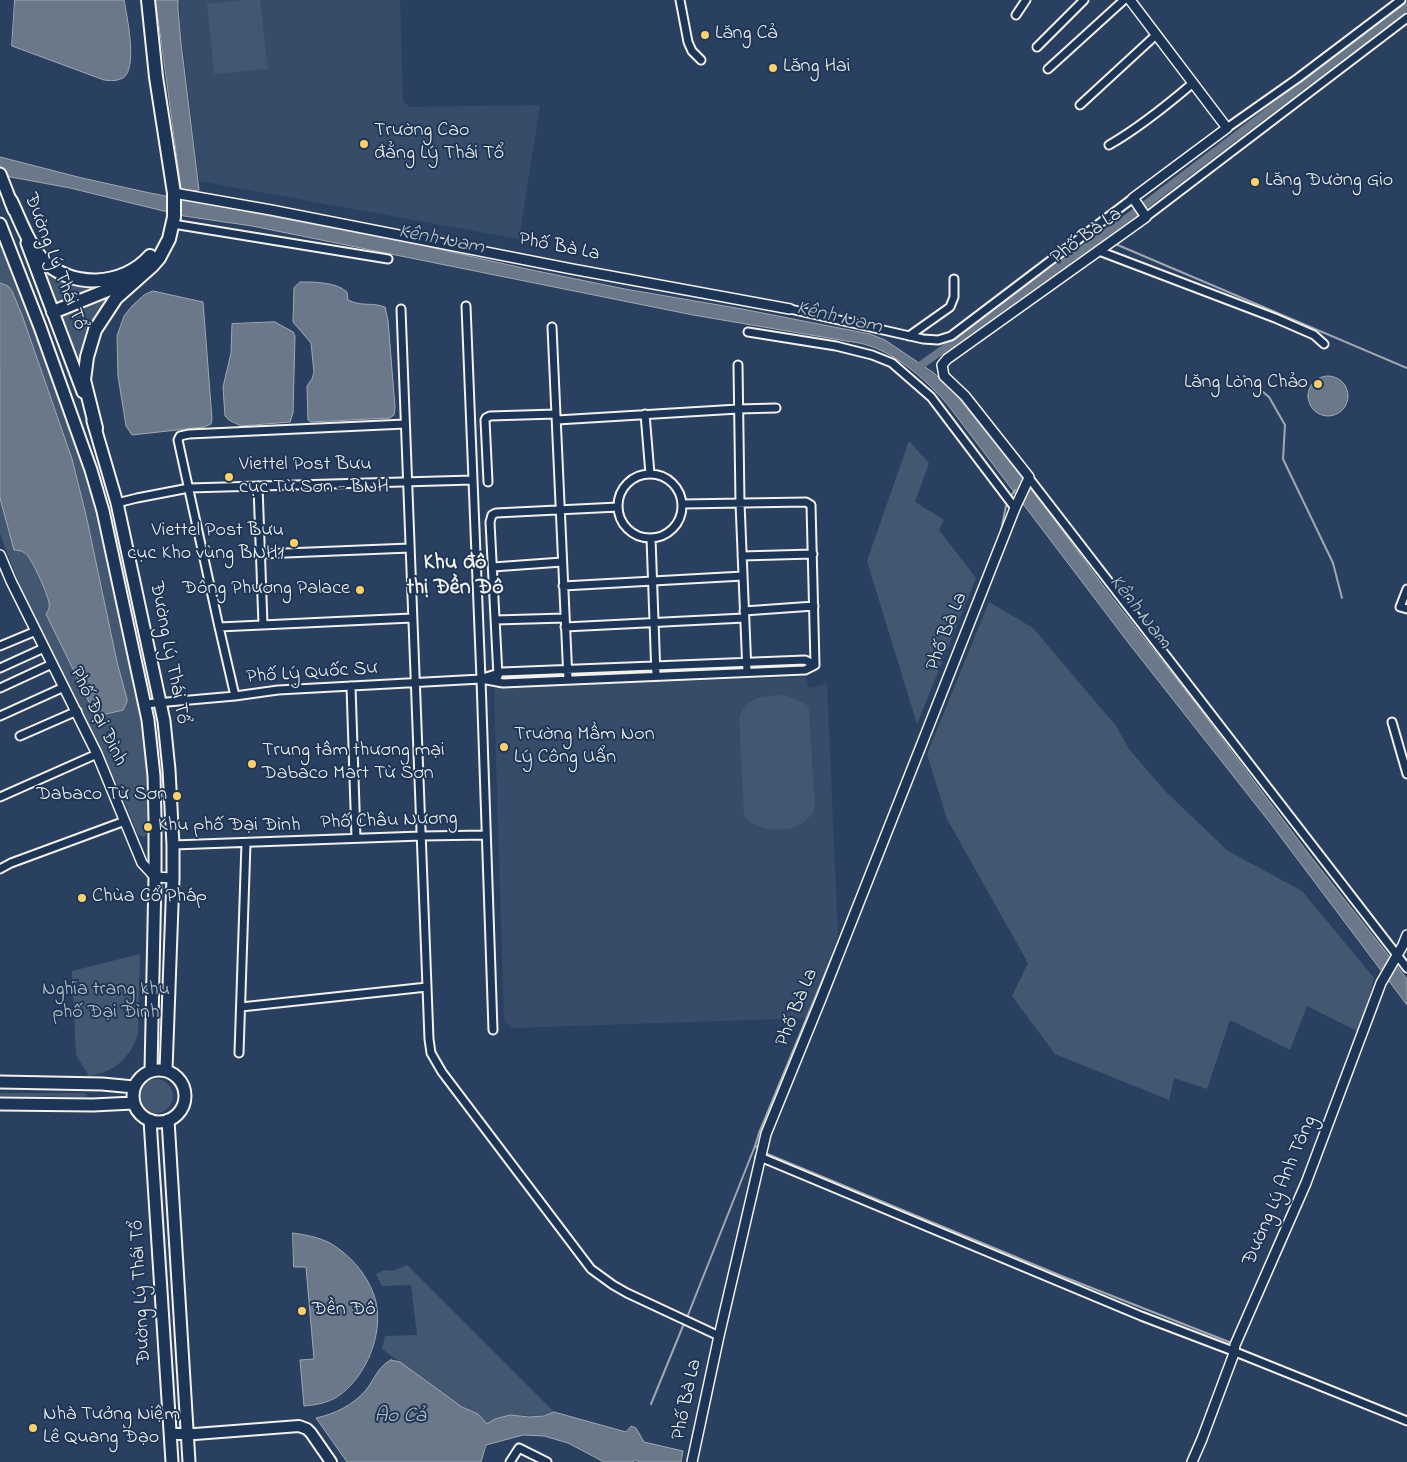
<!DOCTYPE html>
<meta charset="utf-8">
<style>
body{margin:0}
canvas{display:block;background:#2a4060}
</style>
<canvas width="1407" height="1462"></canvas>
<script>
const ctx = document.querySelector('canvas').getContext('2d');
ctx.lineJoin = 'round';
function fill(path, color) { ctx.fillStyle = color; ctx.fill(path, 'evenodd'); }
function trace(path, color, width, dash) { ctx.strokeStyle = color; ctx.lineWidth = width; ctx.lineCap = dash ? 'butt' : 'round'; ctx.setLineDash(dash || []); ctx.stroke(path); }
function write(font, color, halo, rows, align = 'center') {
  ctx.font = font + ' "Indie Flower",sans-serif'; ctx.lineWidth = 4; ctx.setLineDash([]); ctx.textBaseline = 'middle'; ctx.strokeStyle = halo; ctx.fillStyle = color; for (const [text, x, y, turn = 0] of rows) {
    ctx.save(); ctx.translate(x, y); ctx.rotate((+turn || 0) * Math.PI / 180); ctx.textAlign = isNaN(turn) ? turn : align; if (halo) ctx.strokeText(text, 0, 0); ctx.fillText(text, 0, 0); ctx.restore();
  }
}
const built = new Path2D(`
 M180 0H400L403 101 409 107 540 105 519 239 199 181 180 22Z
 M806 677 809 688 827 684 838 936 807 1018 512 1028 504 1020 494 689 503 687Z`);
const green = new Path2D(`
 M245 0H260L268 69 214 74 207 4Z
 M0 240 32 320 87 471 99 516 136 689 141 719 147 765 150 819V827L147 835 144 837 140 836 137 833 120 790 76 701 33 620 0 534Z
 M37 259 44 266 117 283 57 304 54 303Z
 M115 292 81 376 58 315Z
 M909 441 929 463 915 502 944 520 939 530 976 578 917 724 867 561Z
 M989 602 1033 628 1116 726 1129 749 1165 791 1228 851 1302 891 1374 978 1359 1032 1307 1006 1290 1050 1230 1020 1207 1089 1174 1078 1169 1100 1055 1054 1012 996 1028 963 947 819 927 754Z
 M783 695C792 698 803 700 809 708L815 808C804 835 761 836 744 816L739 717C747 696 764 696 783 695Z
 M140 954 138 1033C132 1057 113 1073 89 1076L76 1055 72 971Z
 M139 1096a17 17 0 1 1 34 0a17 17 0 1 1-34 0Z
 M0 1093H84L87 1095 86 1097 0 1096Z
 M407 1265 554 1412C529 1422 510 1407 487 1424L478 1414 462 1407 382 1349 385 1336 417 1335 411 1285 382 1286 376 1274 385 1270 393 1271Z`);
const water = new Path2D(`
 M15 0H124C127 16 138 69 123 78 117 81 111 81 104 80L12 46Z
 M156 0H178V10L181 43 199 190 182 192Z
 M0 157 82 178 150 193 425 246 527 269 625 289 742 309 834 327 870 334 885 340 934 373 956 395 1000 450 1048 511 1110 595 1193 700 1311 857 1407 979V1005L1271 824 1127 641 948 405C928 382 900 356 870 346 862 343 854 342 846 341L693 315 252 226 184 216 70 188 0 175Z
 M300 282C315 282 336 282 347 292L348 300C362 307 372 302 385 307L388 320 395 407 394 415 390 418 311 422 308 420 307 386 312 379 314 372 311 343 293 322 294 288Z
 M0 283 8 286 12 291 22 315 72 459 86 515 117 662 127 699V702L123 710 98 716 91 706 46 614C48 611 50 608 49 603 48 595 32 558 25 553 22 551 18 550 14 550L0 498Z
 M153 291 203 302 212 419 211 424 204 427 132 435 126 426 118 376 117 336 124 316 132 306 144 295Z
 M275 322 293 332 295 336 293 413 290 422 241 426 229 420 225 416 223 387 231 353 232 324Z
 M1308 396a20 20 0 1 1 40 0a20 20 0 1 1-40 0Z
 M293 1233C306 1235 318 1237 330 1243 350 1255 366 1273 374 1295 386 1330 367 1377 337 1397 327 1403 316 1405 304 1406L300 1360 314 1359 306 1267H294Z
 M391 1360 400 1362 462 1407 478 1414 487 1424 495 1419 510 1415 529 1417 544 1416 554 1412 626 1432 631 1426 636 1428 644 1442 683 1451 681 1462H640L635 1460 633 1462H604L568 1443 544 1436 523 1435 486 1445 481 1462H347L316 1418C335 1414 353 1405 366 1390 374 1380 379 1365 391 1360Z`);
const stream = new Path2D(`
 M1099 238 1106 241
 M1113 243 1407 368
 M1244 376 1269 397 1285 425 1283 459 1333 563 1342 598
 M1011 496 1015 490
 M1001 531 1006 506
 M760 1148 755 1146 759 1133 859 892
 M765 1153 1064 1277 1229 1342
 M688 1315 755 1146
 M651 1404 683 1326`);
const canal = new Path2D(`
 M917 368 1137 211 1407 6`);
const minor = new Path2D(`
 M680 0 688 42 692 51 701 60
 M1016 15 1026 0
 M1037 47 1084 0
 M1048 69 1124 0
 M1080 105 1156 35
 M1227 128 1298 78 1401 0
 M1109 145C1139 128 1166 106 1193 83
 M1146 217 1407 18
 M173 224 388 259
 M1099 251 1275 318 1314 335 1324 344
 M466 306 481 679 493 1030
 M401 309 429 1039 431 1053 442 1072 591 1269 613 1285 627 1293 719 1336
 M790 309 923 339 938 340 951 336 1133 198
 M552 327 568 680
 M748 332 836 346 872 355 892 363 931 397 1015 508
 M909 336 950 307 954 297V279
 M738 365 740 503 747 672
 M645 414 650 474
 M557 420 738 409 776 408
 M618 506a32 32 0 1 1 64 0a32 32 0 1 1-64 0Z
 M1029 478 1407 968
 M488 482 485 420 486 418 490 416 556 414
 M258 486 263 625
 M117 503 137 498 189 488 473 480
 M682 504 806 502 811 505 815 665
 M651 538 656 676
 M261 554 410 548
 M742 556 813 554
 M493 567 562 562
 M563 586 743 576
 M1407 589 1400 607 1407 609
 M744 611 814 606
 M495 620 565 618
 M219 627 412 618
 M565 627 744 618
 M0 646 36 631
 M0 668 44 648
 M498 676 490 522 492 515 496 513 618 507
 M483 678 502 672 805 660 815 665
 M351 686 356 838
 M0 688 52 664
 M235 696 219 627 178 440 180 436 189 434 405 424
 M145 704 235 696 278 690 481 679 503 683 805 670 815 665
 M0 716 64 687
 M1392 722 1407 774
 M20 736 77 711
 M0 797 97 754
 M173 845 421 836 486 835
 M0 869 11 863 125 821
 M241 1007 427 987
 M239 1053 246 843
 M760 1157 1141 1316 1233 1351 1407 1421
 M510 1462 519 1448 547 1462`);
const tertiary = new Path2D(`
 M174 193 271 210 572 269 790 309
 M1029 477 965 396 944 376 942 365 947 359 1146 217 1133 198 1227 128 1130 0
 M0 555 11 581 97 754 142 863 155 877 173 878
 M692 1462 719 1336 766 1134 821 999 1015 508 1029 478
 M1192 1462 1202 1439 1233 1356 1235 1345 1306 1183 1381 983 1403 945 1407 935`);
const secondary = new Path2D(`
 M170 1434H195L299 1426 307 1429 311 1433 331 1462`);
const primary = new Path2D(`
 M0 174 14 210
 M0 224 40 327 91 470 103 511 148 720 154 776 155 819V877L151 1071
 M27 243 83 392
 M93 421 117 503 164 721 169 770 173 845V878L166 1070
 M133 1096a26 26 0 1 1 52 0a26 26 0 1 1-52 0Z
 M0 1082 102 1084 134 1087
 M0 1104 93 1105 133 1103
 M150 1120 172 1462
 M168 1120 189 1462`);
const motorway = new Path2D(`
 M11 201C20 220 28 243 42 259 70 289 123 287 150 256
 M53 312 130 281
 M96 428 84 380 87 357 95 330 116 298 152 266 159 258 169 239 174 217V193L156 77 148 0`);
const markers = [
 [705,35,5,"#ffd166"],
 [773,68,5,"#ffd166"],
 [364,144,5,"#ffd166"],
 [1255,182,5,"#ffd166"],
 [1318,384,5,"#ffd166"],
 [229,477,5,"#ffd166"],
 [294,543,5,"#ffd166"],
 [360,590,5,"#ffd166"],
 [504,747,5,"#ffd166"],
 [252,764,5,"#ffd166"],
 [177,796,5,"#ffd166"],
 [148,827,5,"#ffd166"],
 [82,898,5,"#ffd166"],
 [302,1311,5,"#ffd166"],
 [33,1428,5,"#ffd166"]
];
const poiNames = [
 ["Lăng Cả",715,35],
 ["Lăng Hai",783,68],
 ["Trường Cao",374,132],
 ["đẳng Lý Thái Tổ",374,155],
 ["Lăng Đường Gio",1265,182],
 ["Lăng Lòng Chảo",1308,384,"right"],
 ["Viettel Post Bưu",239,466],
 ["cục Từ Sơn - BNH",239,489],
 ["Viettel Post Bưu",284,532,"right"],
 ["cục Kho vùng BNH1",284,555,"right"],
 ["Đông Phương Palace",350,590,"right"],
 ["Trường Mầm Non",514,736],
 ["Lý Công Uẩn",514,759],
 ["Trung tâm thương mại",262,752],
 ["Dabaco Mart Từ Sơn",262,775],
 ["Dabaco Từ Sơn",167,796,"right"],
 ["Khu phố Đại Đình",158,827],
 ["Chùa Cổ Pháp",92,898],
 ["Đền Đô",312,1311],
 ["Nhà Tưởng Niệm",43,1416],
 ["Lê Quang Đạo",43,1439]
];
const streetNames = [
 ["Phố Bà La",1087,237,-36],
 ["Phố Bà La",559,248,11],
 ["Đường Lý Thái Tổ",54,262,69],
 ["Phố Bà La",948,632,-69],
 ["Đường Lý Thái Tổ",168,653,79],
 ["Phố Lý Quốc Sư",312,674,-4],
 ["Phố Đại Đình",97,717,64],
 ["Phố Châu Nương",389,822,-2],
 ["Phố Bà La",798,1008,-68],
 ["Đường Lý Anh Tông",1281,1191,-67],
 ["Đường Lý Thái Tổ",142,1292,-93],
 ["Phố Bà La",688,1400,-78]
];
const parkNames = [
 ["Nghĩa trang khu",106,991],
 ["phố Đại Đình",106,1014]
];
const waterNames = [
 ["Kênh Nam",441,241,11],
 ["Kênh Nam",839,319,13],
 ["Kênh Nam",1139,613,52],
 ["Ao Cả",400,1418]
];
const quarterNames = [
 ["Khu đô",455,564],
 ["thị Đền Đô",455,589]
];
fill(built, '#374c69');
fill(green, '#445771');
fill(water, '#6a788a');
trace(water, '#a1a8b0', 1);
trace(stream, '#a1a8b0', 2);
trace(canal, '#6a788a', 8);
trace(minor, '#f4f1e8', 11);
trace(tertiary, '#f4f1e8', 12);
trace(secondary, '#f4f1e8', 14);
trace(primary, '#f4f1e8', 15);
trace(motorway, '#f4f1e8', 16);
trace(minor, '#1d3557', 7);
trace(tertiary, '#1d3557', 9);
trace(secondary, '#1d3557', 10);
trace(primary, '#1d3557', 11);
trace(motorway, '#1d3557', 12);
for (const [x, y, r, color] of markers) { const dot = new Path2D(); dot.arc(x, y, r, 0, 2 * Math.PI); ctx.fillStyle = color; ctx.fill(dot); trace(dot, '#1d3557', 2); }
write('20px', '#f4f1e8', '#1d3557', poiNames, 'left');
write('20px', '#f4f1e8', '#1d3557', streetNames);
write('20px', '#bfc3c4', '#1d3557', parkNames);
write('italic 21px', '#bdc1c2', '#1d3557', waterNames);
write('bold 22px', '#f4f1e8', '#1d3557', quarterNames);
</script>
